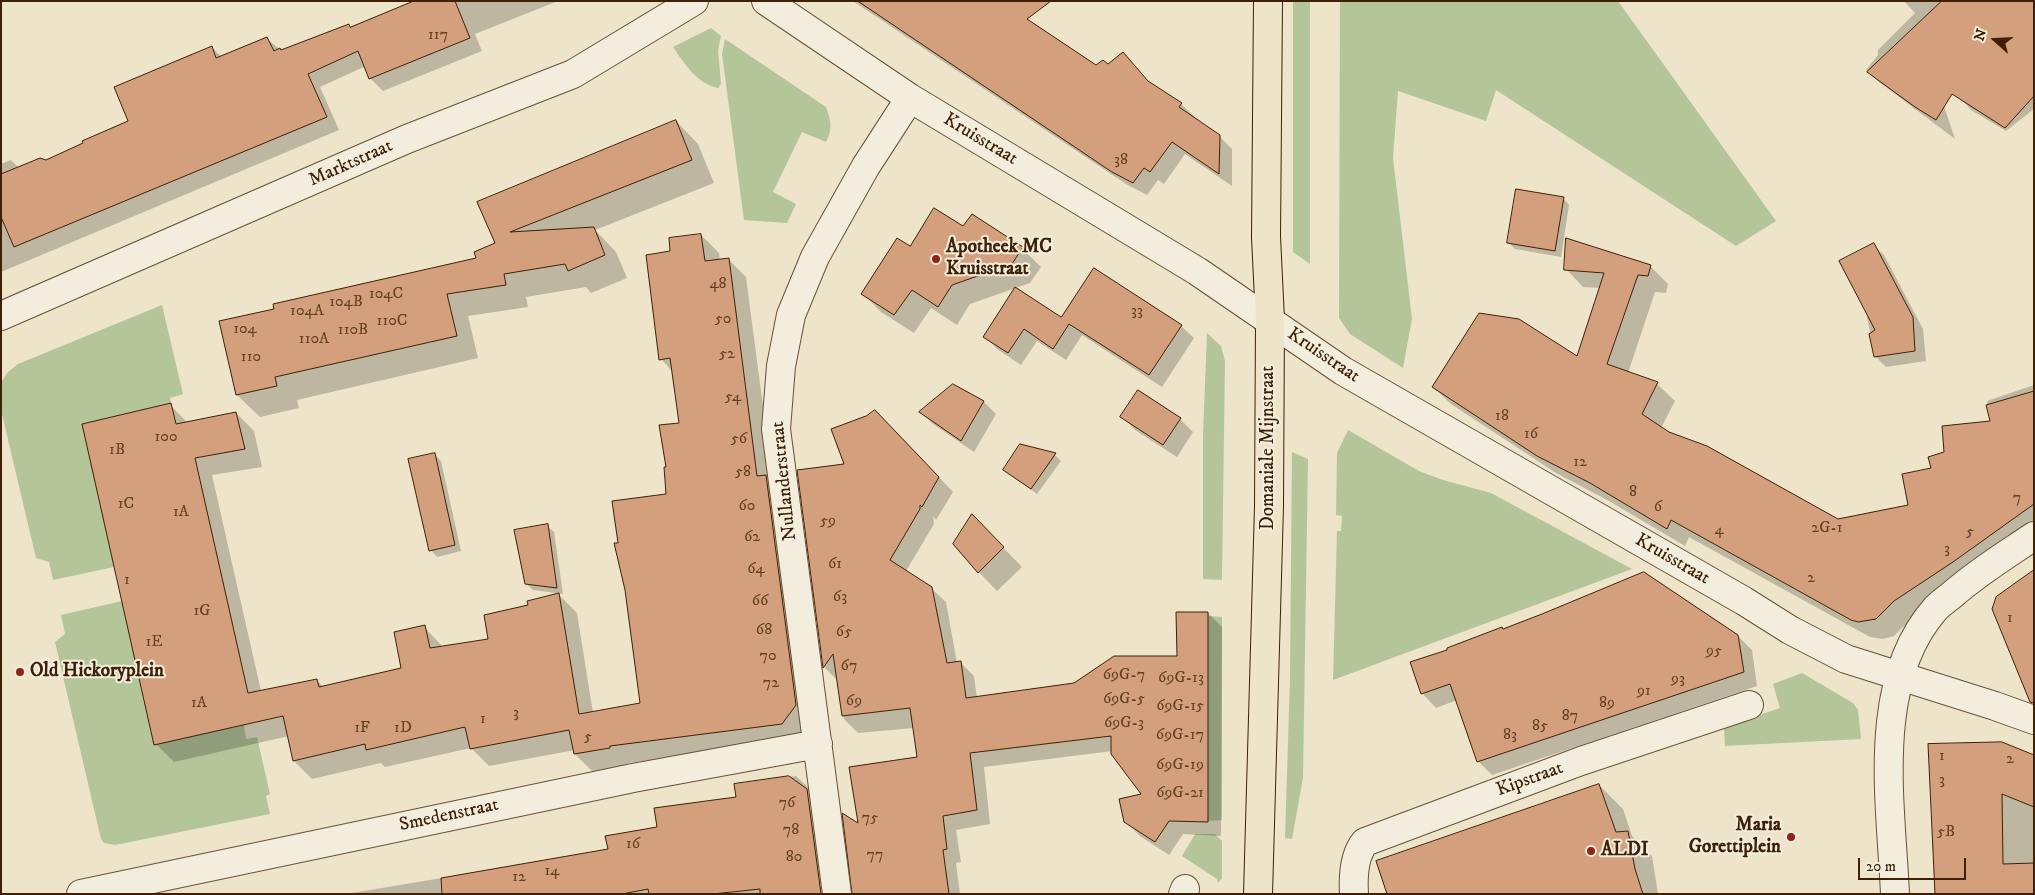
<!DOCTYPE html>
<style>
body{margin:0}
#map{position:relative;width:2035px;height:895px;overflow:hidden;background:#ede4ca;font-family:"IM FELL DW Pica",serif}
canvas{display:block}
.frame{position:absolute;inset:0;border:2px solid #3d2006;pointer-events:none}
.north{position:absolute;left:1970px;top:15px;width:50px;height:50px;-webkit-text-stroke:4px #f3eddd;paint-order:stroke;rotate:289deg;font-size:14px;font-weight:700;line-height:20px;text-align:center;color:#3d2006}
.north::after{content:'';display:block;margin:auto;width:18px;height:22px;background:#3d2006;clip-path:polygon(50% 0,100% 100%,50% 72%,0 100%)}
.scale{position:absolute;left:1858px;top:858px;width:108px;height:22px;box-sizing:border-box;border:2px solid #3d2006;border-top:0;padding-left:6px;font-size:15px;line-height:18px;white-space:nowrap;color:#3d2006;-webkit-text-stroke:4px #f3eddd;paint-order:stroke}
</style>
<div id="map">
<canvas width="2035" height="895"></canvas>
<div class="frame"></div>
<div class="north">N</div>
<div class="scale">20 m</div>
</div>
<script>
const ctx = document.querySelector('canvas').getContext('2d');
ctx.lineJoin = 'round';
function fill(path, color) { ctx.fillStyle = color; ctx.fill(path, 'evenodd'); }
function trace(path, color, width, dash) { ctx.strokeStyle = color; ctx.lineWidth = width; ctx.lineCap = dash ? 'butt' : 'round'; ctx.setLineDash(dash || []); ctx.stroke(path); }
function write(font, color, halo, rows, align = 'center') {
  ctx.font = font + ' "IM FELL DW Pica",serif'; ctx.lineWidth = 4; ctx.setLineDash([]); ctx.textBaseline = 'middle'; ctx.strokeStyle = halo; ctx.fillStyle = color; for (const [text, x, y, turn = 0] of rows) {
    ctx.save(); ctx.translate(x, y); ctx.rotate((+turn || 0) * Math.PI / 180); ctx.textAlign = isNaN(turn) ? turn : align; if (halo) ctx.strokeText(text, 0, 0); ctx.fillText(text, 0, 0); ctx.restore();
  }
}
const green = new Path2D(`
 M1293 1H1310V264L1293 252Z
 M1340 1H1618L1776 221 1736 246 1496 90 1486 121 1398 91 1393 158 1412 319 1403 368 1350 334 1339 318Z
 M711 28 721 36 718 50 721 84 718 88C697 84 684 63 673 47Z
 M725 39 826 107C831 121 833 129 826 142L802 132 773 192 796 204 787 223 744 220 722 54Z
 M162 305 183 394 170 398 171 403 114 567 53 580 49 562 36 558 1 410V383L7 373 18 364Z
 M1207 333 1221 346 1225 361 1222 580 1203 579V435Z
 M1348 430 1419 471 1443 480 1491 493 1632 569 1333 680 1337 531H1341L1342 516 1336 515 1337 453Z
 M1292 452 1308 459 1303 778 1292 839 1285 838 1290 677Z
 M122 601 244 725 246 739 257 737 270 794 266 796 270 814 115 845 104 843 101 839 55 642 65 634 61 615Z
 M1208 616 1222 617V820L1208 821Z
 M1802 673 1853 703 1858 710 1861 739 1725 746 1724 727 1780 708 1773 684Z
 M1195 834H1215L1222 841V878L1218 883 1217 879 1182 856Z`);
const shadow = new Path2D(`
 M417 1H558L475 34 482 51 383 91 370 78 366 66 320 87 339 130 1 272V164L11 160 19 168 46 162 130 122 212 48 222 57 267 39 282 51 351 28Z
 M853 1H1012L1027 21 1096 66H1108L1150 84 1181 104 1194 116 1193 118 1219 136 1232 149V186L1185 154 1164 184 1158 180 1147 195 1126 184Z
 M1904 1H2034V109L2006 131 1971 110 1958 96 1952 85 1939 91 1955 139 1879 82 1866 70 1878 55V50L1915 13Z
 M676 121 698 144 714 183 595 230 616 252 627 278 591 293 586 287 526 297 528 307 468 316 478 358 297 400 299 408 260 417 237 395 275 310 478 259 497 244 479 202Z
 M1563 198 1569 205 1561 257 1515 249 1509 243Z
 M964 228 1022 248 1041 267 1030 283 970 304 957 325 931 308 914 333 881 312 862 293 910 248Z
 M701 235 719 253 720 260 728 259 746 277 773 483 814 723 801 741 628 763V765L593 772 575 754V750L489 766 471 748 385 767 381 763 312 779 294 761 289 736 174 762 156 744 170 405 188 423 236 413 254 431 262 467 212 475 261 691 316 680 324 687 402 669 424 627 443 647 490 641 529 606 559 595 577 613 593 713 641 704 620 544 668 495V468L680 424 673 372 661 359 672 253Z
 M1873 245 1884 255 1923 329 1926 361 1886 367 1875 356 1866 312Z
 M1650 266 1668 284 1666 293 1655 292 1628 373 1657 384 1675 401 1661 428 1838 520 1910 506 1946 452 1991 422 1987 401 2034 385V534L1911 619 1894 636 1883 639 1870 637 1689 537 1685 546 1609 501 1556 473 1451 404 1433 387 1578 358 1601 288 1583 287 1566 269Z
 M1062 319 1181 326 1194 338 1162 387 1082 335 1066 360 1037 341 1021 365 997 349 985 336Z
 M953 385 984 402 996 414 974 452 933 424 921 412Z
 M1138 392 1180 419 1193 432 1177 457 1135 430 1122 416Z
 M889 425 953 492 936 520 933 516 934 524 906 571 931 588 946 602 957 663 960 662 974 676 977 698 1074 684 1178 657 1208 613 1222 627 1221 836 1183 834 1169 855 1140 836 1125 821 1143 795 1113 751 984 767 990 824 956 830 961 862 956 863 960 894H868L918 758 914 728 858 733 844 719 838 681 824 667 799 471 845 465Z
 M1020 446 1055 455 1061 461 1037 494 1004 470Z
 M434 454 441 461 461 551 437 557 431 550Z
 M547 526 554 532 563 594 533 590 526 583Z
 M991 535 1022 567 997 591 979 572Z
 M1504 630 1738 636 1752 650 1757 686 1492 775 1478 761 1457 700 1436 708 1422 693 1449 651Z
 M1930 745 2034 756V894H1937Z
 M796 776 814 793 827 894H346L609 850 659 828 737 798 736 785Z
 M1599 785 1623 809 1632 836 1652 856 1658 894H1388Z`);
const building = new Path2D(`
 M414 1H455L470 38 369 79 358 51 308 74 327 117 14 247 1 217V174L40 158 46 160 83 143 82 141 128 121 114 87 212 46 216 58 267 37 274 51 280 48 281 50 349 24 350 27Z
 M858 1H1051L1027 19 1096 65 1103 60 1108 64 1123 52 1148 81 1182 103 1179 107 1220 135 1219 174 1172 142 1150 172 1144 168 1133 183 1112 172Z
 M1942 1H2034V96L2005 128 1952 94 1936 120 1915 107 1867 72Z
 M676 120 692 160 510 232 594 227 605 255 568 271 565 264 504 274 506 285 447 294 457 336 275 377 277 386 236 395 219 321 274 309 273 304 476 258 474 252 495 243 477 202Z
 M1516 189 1564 197 1555 251 1507 243Z
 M934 208 963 226 972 214 1023 247 1012 264 952 285 938 307 912 290 894 315 861 294 897 238 910 246Z
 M701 234 705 261 729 258 757 476 766 475 796 705 782 724 610 746V748L574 754 569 730 470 749 465 727 366 750 365 744 293 761 283 716 154 745 82 424 171 403 176 424 236 412 245 449 195 458 248 693 317 679 319 687 401 668 394 632 425 625 430 648 488 639 484 615 528 605 527 601 559 593 579 714 640 703 625 590 614 543H618L612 501 666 494 664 467H666L659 425 679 423 670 358 659 360 646 255 670 251 669 238Z
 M1566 238 1651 265 1648 276 1638 275 1607 364 1658 382 1642 414 1669 432 1707 446 1838 519 1908 505 1902 474 1931 468 1928 457 1944 452 1942 426 1990 421 1986 405 2034 391V504L1953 562 1894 601 1876 619 1858 622 1851 620 1671 520 1667 529 1590 483 1537 456 1432 387 1479 313 1519 319 1577 356 1604 273 1564 270Z
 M1874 243 1913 317 1915 351 1874 357 1869 334 1875 330 1839 261Z
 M1094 268 1182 325 1149 375 1069 324 1053 349 1024 329 1008 353 983 337 1015 287 1061 317Z
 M953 384 984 401 961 441 919 412Z
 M1138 390 1181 418 1163 445 1120 417Z
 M875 410 939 477 922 507 920 505V509L890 560 932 587 947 663 961 661 966 698 1074 683 1114 656H1177L1176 612H1208V822L1169 821 1155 842 1124 822 1119 799 1141 794 1111 754V736L970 753 977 810 943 816 947 849 943 850 949 894H852L842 813 858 823 849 767 917 757 910 708 842 716 833 654 823 668 797 470 844 464 831 429 866 416Z
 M1020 444 1056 453 1031 489 1003 470Z
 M435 453 455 545 429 551 408 459Z
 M972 514 1004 547 978 573 953 544Z
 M548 524 557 588 525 584 514 530Z
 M2034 570V703L2030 702 1992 609 1996 597Z
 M1644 572 1738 635 1744 672 1477 762 1450 684 1421 694 1410 662 1447 650V648L1502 627 1503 629 1542 614Z
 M2002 742 2034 755V807L2002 794 2003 864 2034 863V894H1935L1928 744Z
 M789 776 807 789 821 894H760V889L713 894H649L648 889 622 894H442L441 878 608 849 605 836 657 827 654 808 736 797 734 784Z
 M1599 784 1616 832 1628 831 1635 869 1643 894H1387L1376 861Z`);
const minor = new Path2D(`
 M766 1 910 98 1197 271 1343 371 1744 601 1790 630 1846 659 1995 706 2034 720
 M1 316 407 139 573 74 694 1
 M81 894 633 778 818 744
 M837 894 776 429 781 366 791 315 815 257 866 166 910 98
 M1183 894 1185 889
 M1354 894C1353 877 1354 855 1365 842L1581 761 1749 705
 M1895 894C1891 803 1870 682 1936 608 1941 603 1948 598 1953 594 1978 572 2006 555 2034 536`);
const major = new Path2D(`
 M1258 894 1269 506 1270 320 1266 237 1268 1`);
const markers = [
 [936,259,5,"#8f2418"],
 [20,672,5,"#8f2418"],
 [1791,837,5,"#8f2418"],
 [1591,851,5,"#8f2418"]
];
const numberNames = [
 ["117",438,36],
 ["38",1121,161],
 ["48",718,285],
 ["104C",386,295],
 ["104B",346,303],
 ["104A",307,312],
 ["33",1137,312],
 ["50",723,320],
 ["110C",392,322],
 ["104",245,330],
 ["110B",353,331],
 ["110A",314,340],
 ["52",727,355],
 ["110",251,358],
 ["54",733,398],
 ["18",1502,417],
 ["16",1531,435],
 ["100",166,438],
 ["56",739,440],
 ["1B",117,451],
 ["12",1580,463],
 ["58",743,473],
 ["8",1633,493],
 ["7",2017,499],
 ["1C",126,505],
 ["60",747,507],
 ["6",1658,508],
 ["1A",181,513],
 ["59",828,522],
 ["2G-1",1827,529],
 ["4",1719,531],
 ["5",1970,533],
 ["62",752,538],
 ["3",1947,550],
 ["61",835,565],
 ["64",756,570],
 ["2",1811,579],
 ["1",127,581],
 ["63",840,598],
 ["66",760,602],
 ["1G",202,612],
 ["1",2010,619],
 ["68",764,631],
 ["65",844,633],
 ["1E",154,643],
 ["95",1714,652],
 ["70",768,657],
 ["67",849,667],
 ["69G-7",1124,676],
 ["69G-13",1181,679],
 ["93",1678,680],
 ["72",771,684],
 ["91",1644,692],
 ["69G-5",1124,700],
 ["69",854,702],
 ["1A",199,704],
 ["89",1607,704],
 ["69G-15",1180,707],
 ["3",516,714],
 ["87",1570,717],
 ["1",483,720],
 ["69G-3",1124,724],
 ["85",1540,727],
 ["1F",362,729],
 ["1D",403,729],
 ["69G-17",1180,736],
 ["83",1510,736],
 ["5",588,738],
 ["1",1942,757],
 ["2",2010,760],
 ["69G-19",1180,766],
 ["3",1942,781],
 ["69G-21",1180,794],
 ["76",787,804],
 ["75",870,819],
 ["78",791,831],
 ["5B",1946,833],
 ["16",633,845],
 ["77",875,856],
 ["80",794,858],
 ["14",552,872],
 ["12",519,878]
];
const streetNames = [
 ["Kruisstraat",980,140,31],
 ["Marktstraat",351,164,-24],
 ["Kruisstraat",1323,356,34],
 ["Domaniale Mijnstraat",1269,448,-90],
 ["Nullanderstraat",785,481,-96],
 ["Kruisstraat",1672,560,30],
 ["Kipstraat",1530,780,-20],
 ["Smedenstraat",449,816,-12]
];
const poiNames = [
 ["Apotheek MC",946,248],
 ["Kruisstraat",946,270],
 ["Old Hickoryplein",30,672],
 ["Maria",1781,826,"right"],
 ["Gorettiplein",1781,848,"right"],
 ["ALDI",1601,851]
];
fill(green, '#b4c59a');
fill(shadow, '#0003');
fill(building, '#d49f7c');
trace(building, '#3d2006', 1);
trace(minor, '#695137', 30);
trace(major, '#3d2006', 30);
trace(minor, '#f3eddd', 28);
trace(major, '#ede4ca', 28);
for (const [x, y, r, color] of markers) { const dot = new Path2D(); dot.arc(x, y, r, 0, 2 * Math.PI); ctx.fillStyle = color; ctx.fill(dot); trace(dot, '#f3eddd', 2); }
write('16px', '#634024', null, numberNames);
write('19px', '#3d2006', '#f3eddd', streetNames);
write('bold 19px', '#3d2006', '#f3eddd', poiNames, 'left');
</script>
